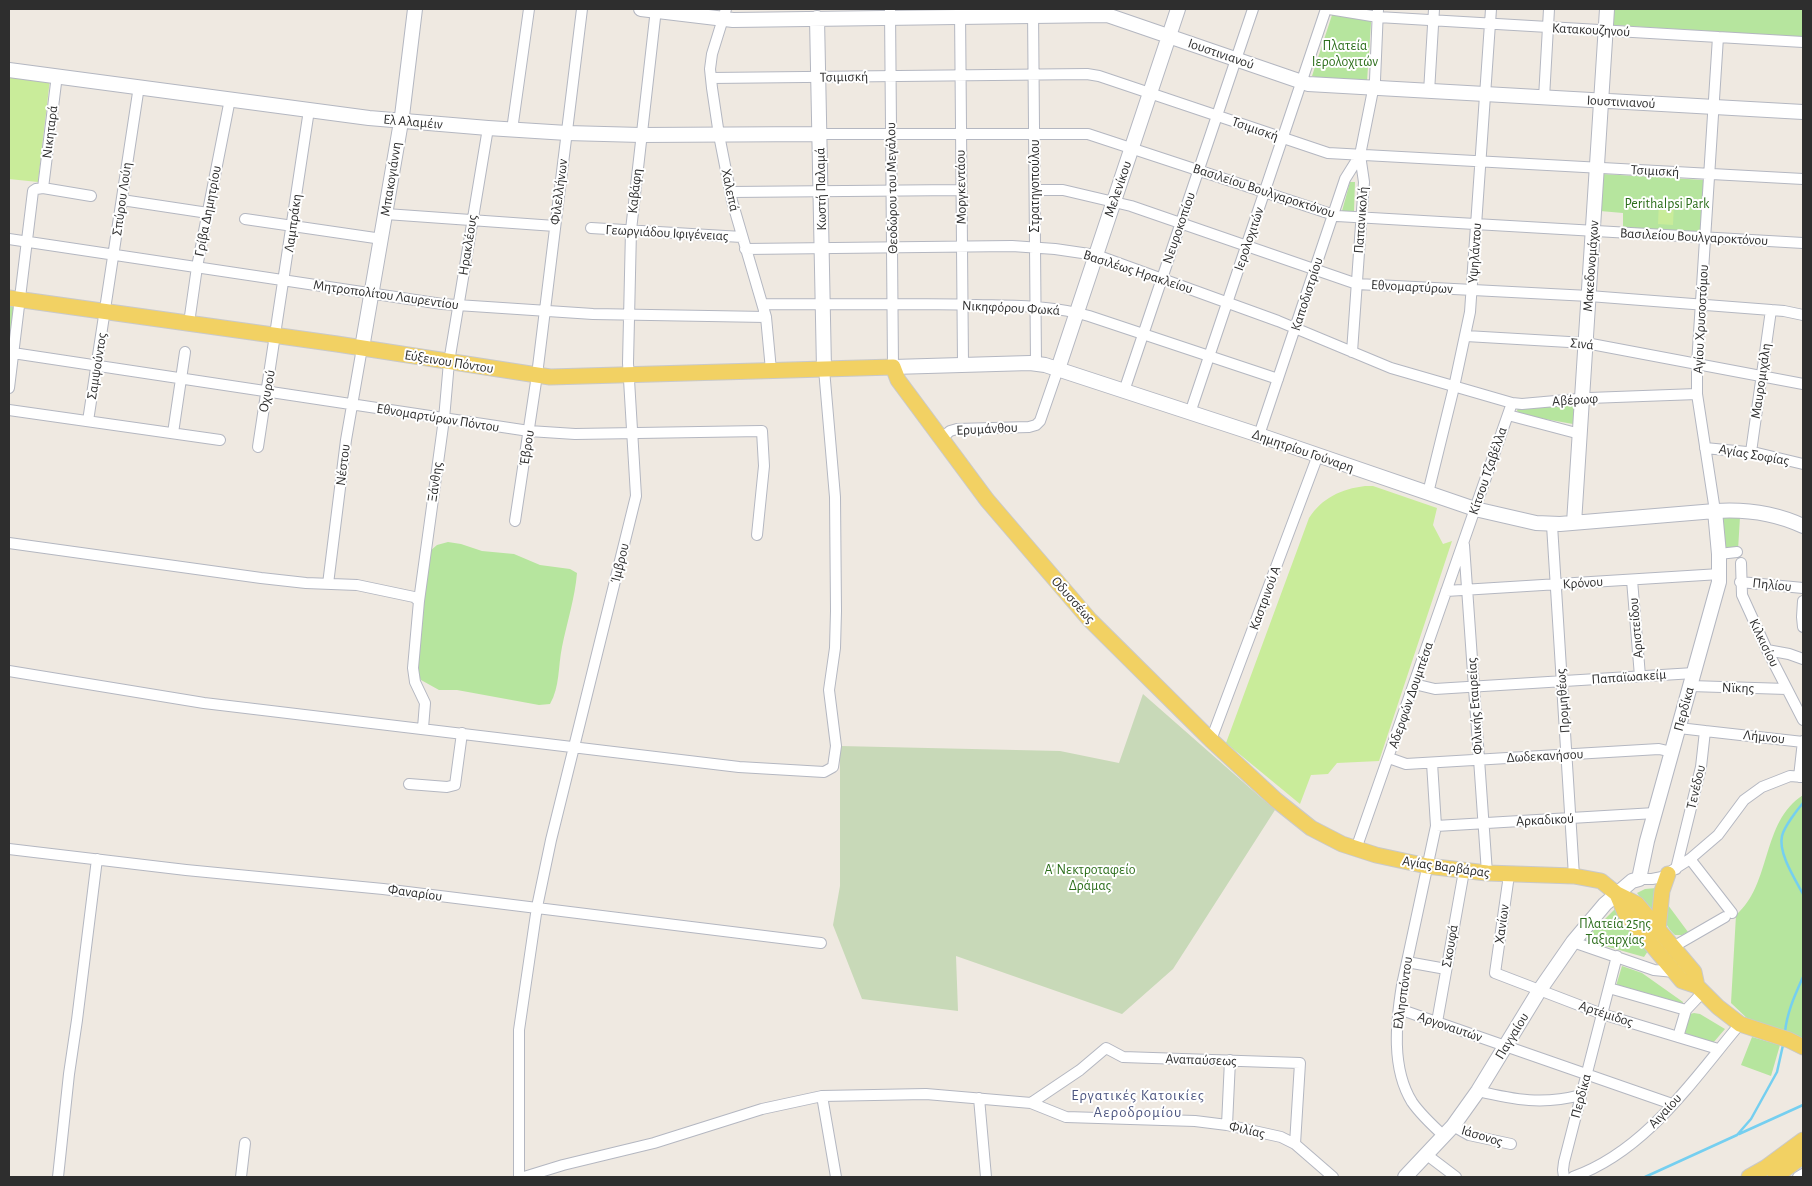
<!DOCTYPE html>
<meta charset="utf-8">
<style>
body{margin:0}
#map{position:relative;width:1812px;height:1186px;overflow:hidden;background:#efe9e1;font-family:"Alegreya Sans",sans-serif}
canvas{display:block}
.frame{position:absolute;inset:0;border:10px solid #2e2e2e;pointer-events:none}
</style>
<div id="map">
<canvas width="1812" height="1186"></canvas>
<div class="frame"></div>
</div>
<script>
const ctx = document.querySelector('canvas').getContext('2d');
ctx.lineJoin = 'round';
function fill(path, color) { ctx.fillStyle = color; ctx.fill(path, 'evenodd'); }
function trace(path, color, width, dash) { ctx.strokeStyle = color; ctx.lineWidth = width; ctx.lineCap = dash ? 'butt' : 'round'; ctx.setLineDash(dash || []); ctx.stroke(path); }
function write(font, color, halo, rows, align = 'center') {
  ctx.font = font + ' "Alegreya Sans",sans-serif'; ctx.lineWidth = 4; ctx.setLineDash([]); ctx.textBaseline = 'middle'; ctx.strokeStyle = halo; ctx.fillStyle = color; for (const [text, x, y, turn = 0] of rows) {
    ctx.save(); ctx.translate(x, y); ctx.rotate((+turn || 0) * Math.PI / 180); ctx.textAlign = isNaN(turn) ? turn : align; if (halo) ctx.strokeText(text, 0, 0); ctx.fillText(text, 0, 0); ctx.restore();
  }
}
const green = new Path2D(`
 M1334 9H1372L1367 81 1324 79 1312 76Z
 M1612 9H1803V37L1612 25Z
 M1602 174 1704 180 1701 233 1623 227V213L1600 211Z
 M1350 182H1355L1354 211H1342Z
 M9 305 17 306 9 366Z
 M1576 404V421L1573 424 1522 415 1517 411 1518 408Z
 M1740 517 1738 550 1724 551 1720 518Z
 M448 542 461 544 482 551 514 554 540 565 570 569 577 573C575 598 567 622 562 647 558 666 560 687 550 704L539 705 457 690H439L421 680 416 670 419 636 430 551 437 545Z
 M1803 795V1039L1751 1022 1731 1003 1736 915C1772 884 1761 822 1803 795Z
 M1656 888 1653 913 1637 893 1645 889Z
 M1668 905 1688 932 1682 935H1675C1664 924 1664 920 1668 905Z
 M1617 907 1648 951 1644 957 1584 940Z
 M1622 966 1642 973 1683 1002 1682 1006 1616 986Z
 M1694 1013 1700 1014 1725 1029 1713 1043 1681 1034 1690 1014Z
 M1752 1037 1780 1045 1771 1076 1741 1065Z`);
const cemetery = new Path2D(`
 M1143 694 1275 810 1173 969 1122 1014 956 956 958 1011 862 999 833 925 840 886V746L1060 751 1119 763Z`);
const pitch = new Path2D(`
 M9 74 50 79 38 182 9 179Z
 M1659 201 1674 202 1673 225 1658 224Z
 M1365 486H1373L1437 508 1433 525 1443 544 1452 541 1379 761 1337 763 1328 774 1311 775 1300 804 1226 743 1309 518C1322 498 1341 489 1365 486Z`);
const stream = new Path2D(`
 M1803 803C1797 810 1784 827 1782 836 1778 853 1795 879 1803 894
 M1785 1032C1787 1012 1795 995 1803 977
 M1739 1134 1803 1105
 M1645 1177 1737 1135 1751 1119 1777 1072 1783 1045`);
const street = new Path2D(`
 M726 9 712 54 710 69 712 88 719 135 732 201 766 317 771 370
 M890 9 893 367
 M960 9 963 364
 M1033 9 1036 363
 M1329 9 1378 17 1803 42
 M711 78 1087 74 1099 76 1328 153 1803 179
 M1429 92 1434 9
 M1544 98 1549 9
 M512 130 529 9
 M820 134H1088L1337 216 1803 243
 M43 188 57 75
 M1035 190H1063L1131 206 1357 284 1589 296 1784 311 1803 315
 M730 192 961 190
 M122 200 208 213
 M386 214 555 226
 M245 219 382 239
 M591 228 742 237
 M9 239 442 304 593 314 766 317
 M745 249 1012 246 1055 249 1096 255 1278 321 1391 368 1512 403 1522 404 1589 398 1697 394
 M763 304C834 305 905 303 976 305 1014 306 1052 305 1089 316L1278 379
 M189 323 197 267 230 99
 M1466 336 1586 343 1803 384
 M1352 352 1364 182 1360 155 1375 80 1378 9
 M13 353 529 431 575 434 762 431 764 466 757 535
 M9 388 33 191 36 189 43 188 91 196
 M1124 391 1253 9
 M9 410 220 440
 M1190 413 1326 9
 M1508 415 1580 434
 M88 421 139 86
 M173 433 185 352
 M1259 435 1345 179 1360 155
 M941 439 950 431 957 429 1029 427 1036 425 1040 421 1058 369
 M258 447 309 110
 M1705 448 1757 453 1803 464
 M1751 452 1771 310
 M1428 493 1454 387 1470 312 1491 9
 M1715 511 1697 394V364L1718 37
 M515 521 537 375 582 9
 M1552 525 1574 876
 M9 543 261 578 306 583 357 585 414 597 419 601 413 668 415 682 425 703 423 728
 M1464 545 1487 873
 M1719 554 1737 552
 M1741 563 1742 595 1767 650 1803 720
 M1632 580 1640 676
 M1740 582 1803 588
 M328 584 346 440 362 348
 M1446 591 1720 574
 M419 601 444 419 449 362 488 128
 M1803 601 1802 617 1803 627
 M1767 650 1789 654 1803 659
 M9 671 204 703 739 767 824 772 833 767 836 746 829 690 835 648 836 611 835 497 824 369
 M1414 684 1435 689 1694 673
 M1690 686 1787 689
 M1705 731 1803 742
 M1211 740 1318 455
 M1389 758 1406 764 1659 749 1672 752
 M1432 763 1436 826 1402 985C1396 1022 1391 1068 1412 1102 1421 1115 1433 1126 1444 1136
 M1799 777 1803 741
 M409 784 447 787 455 785 462 733
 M1436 826 1655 813
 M9 849 186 870 383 889 821 943
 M1356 849 1512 403
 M1690 859 1732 913
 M1676 869 1701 767 1705 731 1679 728
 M1509 875 1495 973 1602 1014 1718 1049
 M1639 879H1652L1662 877 1690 859 1718 835 1744 800 1762 787 1790 776 1803 777
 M1573 942 1654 970 1674 972
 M1673 947 1725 917
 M1407 962 1446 969
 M1609 988 1686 1010 1703 992
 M1399 1009 1672 1104
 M1437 1022 1464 871
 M1678 1037 1686 1010
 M1478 1091C1515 1100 1543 1105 1581 1095
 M822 1096 836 1177
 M979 1098 986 1177
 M1031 1103 1066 1117 1195 1121 1227 1125 1281 1137 1295 1144 1333 1177
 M1227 1125 1230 1060
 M1453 1126 1469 1135 1511 1144
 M1427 1155 1456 1177
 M58 1177 69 1074 77 1020 97 859
 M241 1177 245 1143
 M519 1177V1030L537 907 551 840 636 496 628 363 631 230 656 9
 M524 1177 563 1165 654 1143 762 1109 822 1096 926 1094 1031 1103 1080 1070 1106 1048 1123 1057 1300 1063 1295 1144
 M1564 1177 1563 1170 1564 1162 1617 956
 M1573 1177C1646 1151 1692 1081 1740 1024
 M1798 1177 1803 1174`);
const secondary = new Path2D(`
 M641 9 733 20 1107 15 1308 84 1803 112
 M817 18 824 369
 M9 70 369 118 488 128 567 133 641 135 820 134
 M362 348 402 116 415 9
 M893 367 1030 363 1045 365 1259 435 1475 509 1536 523 1560 524 1715 511C1745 509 1775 513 1803 526
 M1058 369 1178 9
 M1574 523 1607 9
 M1405 1177 1453 1126 1478 1091 1539 991 1573 942 1605 904 1632 881 1639 879 1647 841 1719 582V554L1715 511`);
const primary = new Path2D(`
 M9 298 337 344 550 377 893 367 898 380 987 500 1089 619 1211 740 1276 800 1311 828 1342 844 1376 855 1427 866 1487 873 1574 876 1601 881 1617 894 1637 904 1694 972 1697 986
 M1617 894 1625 913 1682 981 1697 986 1718 1007 1740 1024 1789 1040 1803 1047
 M1658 930 1662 891 1668 874
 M1749 1177 1765 1168 1803 1140
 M1775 1177 1803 1156`);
const streetNames = [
 ["Κατακουζηνού",1591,30,3],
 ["Ιουστινιανού",1221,54,19],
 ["Τσιμισκή",844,77,-1],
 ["Ιουστινιανού",1621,102,3],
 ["Ελ Αλαμέιν",413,122,5],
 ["Τσιμισκή",1255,129,19],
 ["Νικηταρά",50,132,-83],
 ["Τσιμισκή",1655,171,3],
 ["Μπακογιάννη",391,179,-81],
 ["Στρατηγοπούλου",1035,186,-90],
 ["Μοργκεντάου",961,187,-91],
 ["Θεοδώρου του Μεγάλου",892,188,-91],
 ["Κωστή Παλαμά",821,189,-91],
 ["Μελενίκου",1118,189,-71],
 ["Χαλεπά",730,190,78],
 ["Καβάφη",635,191,-84],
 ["Βασιλείου Βουλγαροκτόνου",1264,191,18],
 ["Φιλελλήνων",559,192,-83],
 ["Σπύρου Λούη",122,199,-82],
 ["Γρίβα Δημητρίου",208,211,-79],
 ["Παπανικολή",1361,220,-86],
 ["Λαμπράκη",293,223,-82],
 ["Νευροκοπίου",1179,228,-71],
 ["Γεωργιάδου Ιφιγένειας",667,233,3],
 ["Βασιλείου Βουλγαροκτόνου",1694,237,3],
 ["Ιερολοχιτών",1249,239,-71],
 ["Ηρακλέους",468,245,-81],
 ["Υψηλάντου",1475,253,-86],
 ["Μακεδονομάχων",1591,266,-86],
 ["Βασιλέως Ηρακλείου",1138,272,18],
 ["Εθνομαρτύρων",1412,287,3],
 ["Καποδιστρίου",1307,294,-72],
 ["Μητροπολίτου Λαυρεντίου",386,295,8],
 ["Νικηφόρου Φωκά",1011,308,3],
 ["Αγίου Χρυσοστόμου",1701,319,-87],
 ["Σινά",1582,344,6],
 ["Εύξεινου Πόντου",449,362,9],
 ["Σαμψούντος",97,366,-81],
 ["Μαυρομιχάλη",1761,381,-82],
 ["Οχυρού",267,391,-80],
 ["Αβέρωφ",1575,400,-4],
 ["Εθνομαρτύρων Πόντου",438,418,9],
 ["Ερυμάνθου",987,429,-3],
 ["Έβρου",527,448,-81],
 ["Δημητρίου Γούναρη",1303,451,19],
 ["Αγίας Σοφίας",1754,455,10],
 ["Νέστου",343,465,-83],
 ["Κίτσου Τζαβέλλα",1488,471,-71],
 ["Ξάνθης",435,482,-82],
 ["Ίμβρου",620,563,-76],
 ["Κρόνου",1583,583,-4],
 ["Πηλίου",1772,585,6],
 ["Καστρινού Α",1265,598,-70],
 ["Οδυσσέως",1073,600,48],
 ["Αριστείδου",1636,628,-95],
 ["Κιλκισίου",1764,643,64],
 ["Παπαϊωακείμ",1629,677,-4],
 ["Νϊκης",1738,688,2],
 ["Αδερφών Δουμπέσα",1411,695,-71],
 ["Προμηθέως",1563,701,-94],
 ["Φιλικής Εταιρείας",1475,706,-94],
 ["Περδίκα",1684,709,-75],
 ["Λήμνου",1764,737,6],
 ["Δωδεκανήσου",1545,756,-3],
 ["Τενέδου",1696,787,-77],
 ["Αρκαδικού",1545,820,-3],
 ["Αγίας Βαρβάρας",1446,867,8],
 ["Φαναρίου",415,893,8],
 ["Χανίων",1502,924,-82],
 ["Σκουφά",1450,946,-80],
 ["Ελλησπόντου",1403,993,-82],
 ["Αρτέμιδος",1606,1014,18],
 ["Αργοναυτών",1450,1027,19],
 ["Παγγαίου",1512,1036,-59],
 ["Αναπαύσεως",1201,1060,2],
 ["Περδίκα",1581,1096,-75],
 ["Αιγαίου",1665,1111,-47],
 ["Φιλίας",1247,1130,13],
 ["Ιάσονος",1482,1136,17]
];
const parkNames = [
 ["Πλατεία",1345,46],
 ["Ιερολοχιτών",1345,62],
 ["Perithalpsi Park",1667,204],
 ["Α' Νεκτροταφείο",1090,870],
 ["Δράμας",1090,886],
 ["Πλατεία 25ης",1615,924],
 ["Ταξιαρχίας",1615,940]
];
const neighbourhoodNames = [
 ["Εργατικές Κατοικίες",1138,1095],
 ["Αεροδρομίου",1138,1112]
];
fill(green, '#b6e59e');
fill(cemetery, '#c8d9b8');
fill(pitch, '#c9ec9a');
trace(stream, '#75cff0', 2.5);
trace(street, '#b4b7c1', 12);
trace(secondary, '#b4b7c1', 16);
trace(primary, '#c9c9c9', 17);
trace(street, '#fff', 10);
trace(secondary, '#fff', 14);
trace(primary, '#f2d163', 15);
write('14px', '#2e2e2e', '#fff', streetNames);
write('14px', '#2c6e1b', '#fff', parkNames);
ctx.letterSpacing = '1px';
write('15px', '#4d5680', '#fff', neighbourhoodNames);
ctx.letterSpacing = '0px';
</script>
